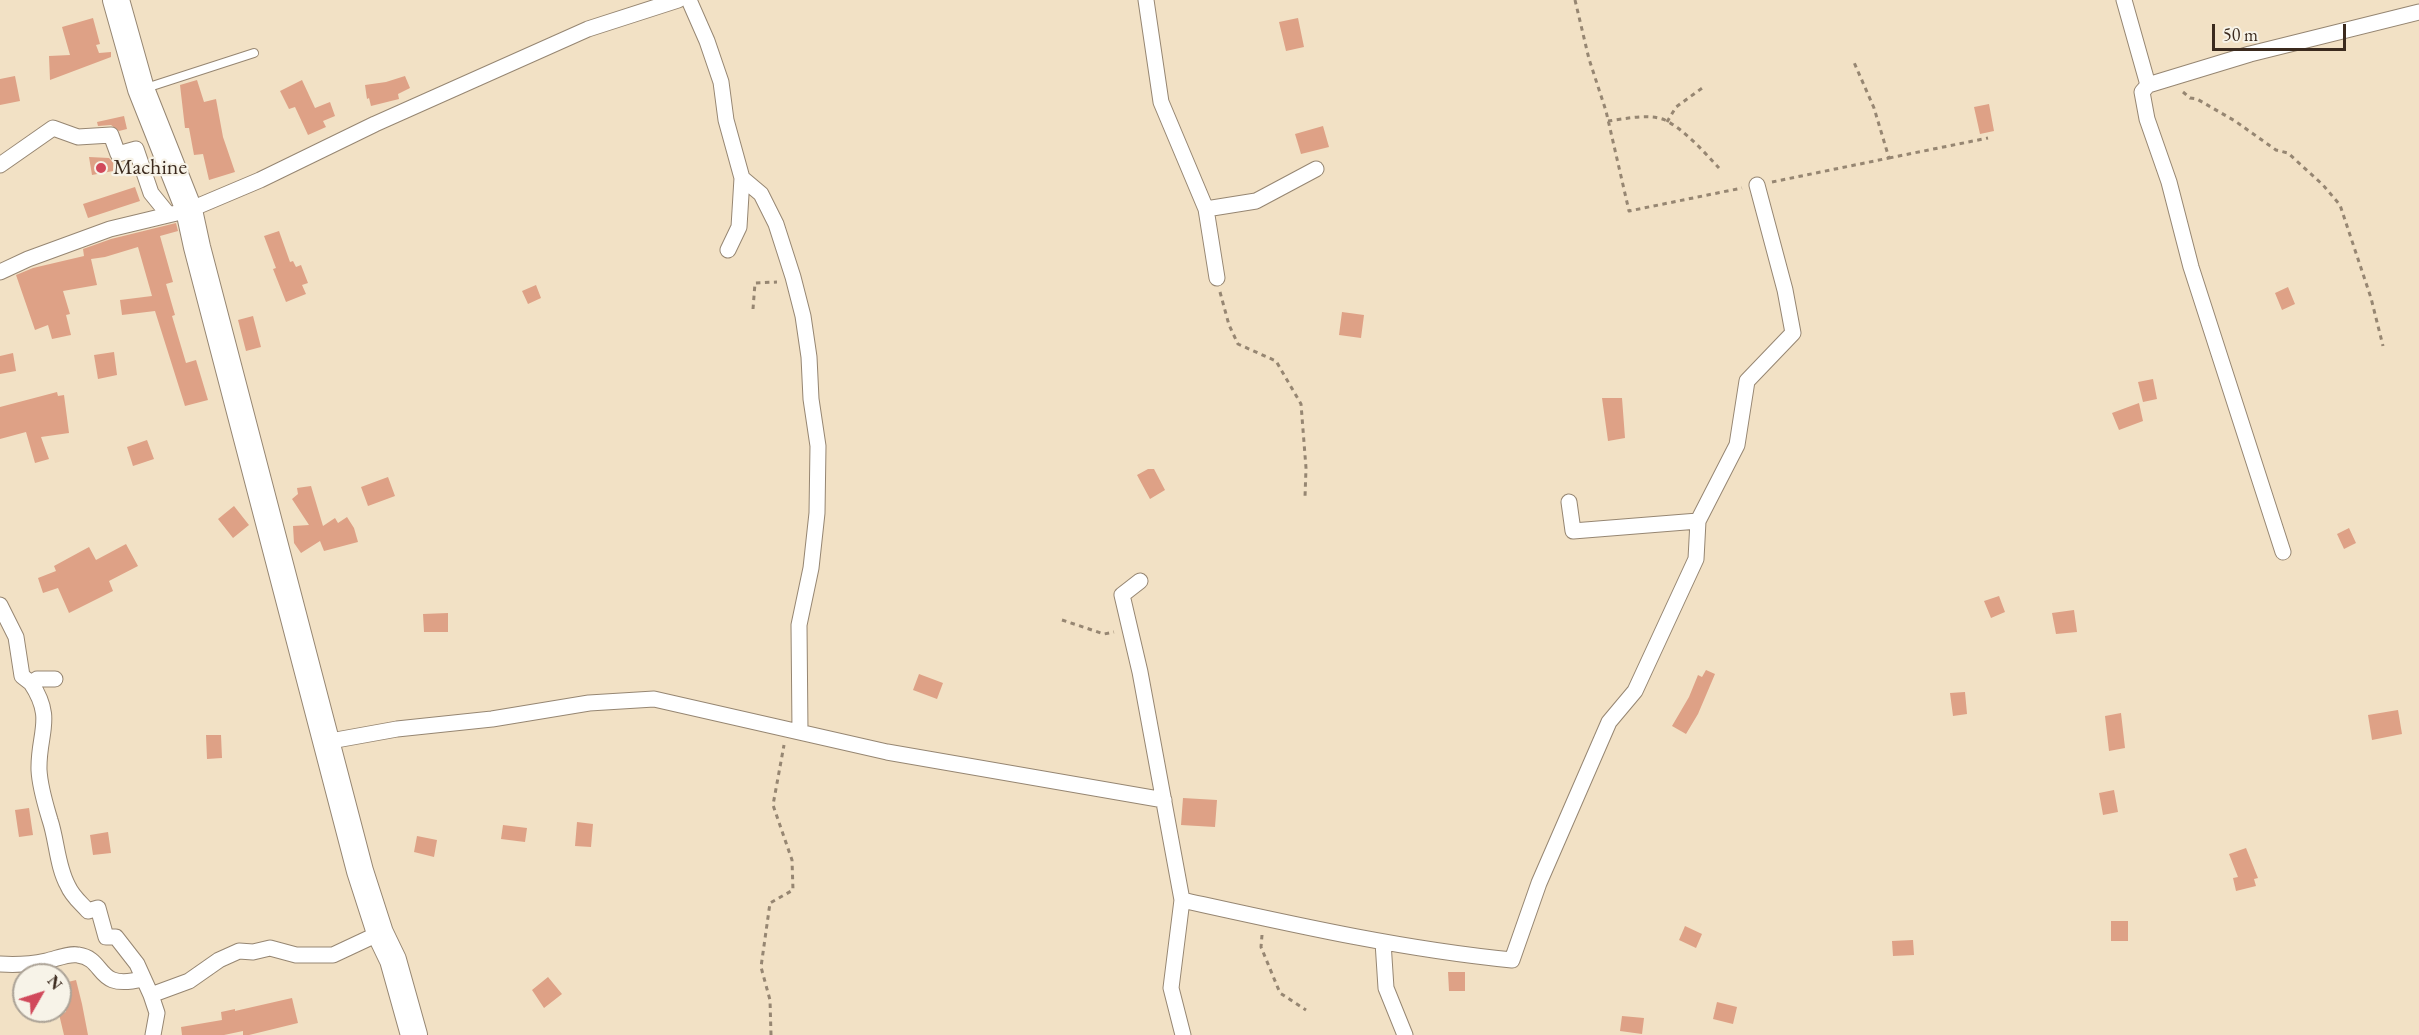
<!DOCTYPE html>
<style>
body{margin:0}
#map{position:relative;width:2419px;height:1035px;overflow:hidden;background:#f2e1c5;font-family:"EB Garamond",serif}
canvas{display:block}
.north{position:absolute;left:12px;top:963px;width:60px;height:60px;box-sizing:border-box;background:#f7f3e8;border:2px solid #aca397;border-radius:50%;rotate:51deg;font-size:16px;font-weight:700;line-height:24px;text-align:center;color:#3b2a1e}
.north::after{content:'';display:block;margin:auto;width:21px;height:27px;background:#d1495b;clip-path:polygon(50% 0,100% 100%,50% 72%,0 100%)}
.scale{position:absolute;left:2212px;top:24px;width:134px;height:27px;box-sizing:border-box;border:3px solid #3b2a1e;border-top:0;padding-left:8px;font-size:18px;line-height:21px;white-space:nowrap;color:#3b2a1e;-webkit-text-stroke:4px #f7f3e8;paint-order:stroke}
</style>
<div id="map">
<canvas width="2419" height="1035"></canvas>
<div class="north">N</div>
<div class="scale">50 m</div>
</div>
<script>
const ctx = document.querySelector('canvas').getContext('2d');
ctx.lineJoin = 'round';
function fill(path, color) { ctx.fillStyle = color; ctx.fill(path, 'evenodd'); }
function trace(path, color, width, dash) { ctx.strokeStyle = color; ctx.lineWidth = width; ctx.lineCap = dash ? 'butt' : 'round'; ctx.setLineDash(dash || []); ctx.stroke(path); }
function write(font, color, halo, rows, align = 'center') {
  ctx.font = font + ' "EB Garamond",serif'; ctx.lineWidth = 4.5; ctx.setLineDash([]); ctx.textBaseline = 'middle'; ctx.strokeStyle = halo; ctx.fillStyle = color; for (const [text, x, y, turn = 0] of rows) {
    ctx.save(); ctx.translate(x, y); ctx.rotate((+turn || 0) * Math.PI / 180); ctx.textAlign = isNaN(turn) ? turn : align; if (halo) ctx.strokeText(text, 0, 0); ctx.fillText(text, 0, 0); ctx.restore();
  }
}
const building = new Path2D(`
 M93 18 100 44 96 45 99 53 111 52V57L50 80 49 56 70 55 62 27Z
 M1298 18 1304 47 1286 51 1279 22Z
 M15 76 20 101 0 105V79Z
 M405 76 410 88 398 94 399 99 371 106 369 98 367 99 365 85 386 82Z
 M197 80 204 102 216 99 223 137 235 172 209 180 203 154 194 155 189 128H185L180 85Z
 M302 80 315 108 330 102 335 116 323 121 326 127 308 135 295 107 289 109 280 91Z
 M1989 104 1994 131 1980 134 1974 107Z
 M124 116 127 129 119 131 111 125 98 126 97 122Z
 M1323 126 1329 147 1301 154 1295 134Z
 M89 157 109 158 113 162V171L92 175Z
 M135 187 140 201 88 218 83 204Z
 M176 223 178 231 160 236 173 282 166 284 175 315 172 316 186 363 196 360 208 400 185 406 155 311 122 315 120 300 152 296 138 247 105 257 91 259 97 285 63 291 70 314 66 315 71 335 52 339 48 325 35 330 16 275 33 268 84 256 83 249 111 239Z
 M279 231 290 262 293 261 296 267 301 265 308 283 302 285 306 294 286 302 273 269 276 268 264 236Z
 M536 285 541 298 528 304 522 291Z
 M2288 287 2295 304 2282 310 2275 293Z
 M1342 312 1364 315 1361 338 1339 335Z
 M253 316 261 347 246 351 238 320Z
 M114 352 117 375 98 379 94 355Z
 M13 353 16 371 0 374V356Z
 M2153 379 2157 399 2143 402 2138 382Z
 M57 392 58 396 64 395 69 433 41 437 49 459 35 463 26 432 0 439V407Z
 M1602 398H1622L1625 438 1608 441Z
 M2139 403 2143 421 2119 430 2112 413Z
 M147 440 154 459 133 466 127 447Z
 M1148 469H1154L1165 490 1150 499 1137 475Z
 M388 477 395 496 368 506 361 487Z
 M311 486 323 526 335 518 338 523 347 517 354 528 358 542 324 551 320 541 301 553 294 543 293 526 309 525 292 499 298 494 297 488Z
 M234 506 249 525 233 538 218 519Z
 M2349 528 2356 543 2344 549 2337 534Z
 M126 544 138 566 109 581 113 591 69 613 58 588 43 593 38 578 56 571 54 566 89 547 96 560Z
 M1999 596 2005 612 1991 618 1984 601Z
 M2074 610 2077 632 2056 634 2052 613Z
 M448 613V632H424L423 614Z
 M1706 670 1715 674 1698 714 1686 734 1672 726 1689 697 1698 675 1702 677Z
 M919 674 943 683 937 699 913 690Z
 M1965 692 1967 714 1953 716 1950 693Z
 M2398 710 2402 734 2372 740 2368 715Z
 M2121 713 2125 748 2109 751 2105 716Z
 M206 735H221L222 758 207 759Z
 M2114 790 2118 812 2103 815 2099 793Z
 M1183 798 1217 800 1215 827 1181 825Z
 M29 808 33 835 19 837 15 810Z
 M577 822 593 824 591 847 575 846Z
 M503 825 527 828 525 842 501 839Z
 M108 832 111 853 93 855 90 835Z
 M417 836 437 840 434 857 414 852Z
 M2246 848 2258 878 2254 879 2256 886 2236 891 2233 878 2238 877 2229 854Z
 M2111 921H2128V941H2111Z
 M1685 926 1702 934 1696 948 1679 940Z
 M1913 940 1914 955 1893 956 1892 941Z
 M1448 972H1465V991H1449Z
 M548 977 562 994 544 1008 532 990Z
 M76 980 82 1004 88 1035H64L59 1014 66 1012 60 984Z
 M292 998 298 1023 249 1035H243V1031L224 1035H182L181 1027 222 1020 221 1012 235 1009V1011Z
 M1717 1002 1737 1007 1733 1024 1713 1019Z
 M1622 1016 1644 1018 1642 1034 1620 1031Z`);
const path = new Path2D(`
 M1575 0 1589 59 1606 111 1629 211 1742 188
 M2183 92 2190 98 2197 99 2235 121 2276 150 2288 153 2323 185 2340 205 2371 298 2383 346
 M1608 121C1625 119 1649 113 1665 120 1686 131 1703 151 1719 168
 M1667 122 1676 107 1705 86
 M1889 158 1988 138
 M1772 182 1889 158 1874 108 1853 60
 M1220 292 1229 325 1238 344 1276 361 1301 404 1306 468 1305 497
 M753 309 755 283 777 282
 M1062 620 1104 634 1114 632
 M1262 935 1261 947 1280 993 1306 1010
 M771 1035 770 1000 761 967 770 903 793 890 792 860 773 805 784 745`);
const service = new Path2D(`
 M146 88 254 53`);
const minor = new Path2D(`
 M689 0 707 41 721 82 726 120 742 178 739 227 728 250
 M1146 0 1161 102 1206 209 1217 278
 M2124 0 2148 85 2142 92 2147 119 2169 182 2191 267 2283 552
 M2148 85 2250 54 2419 12
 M0 165 53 128 78 137 111 135 118 154 136 149 151 193 168 214
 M742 178 761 194 776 224 793 277 803 316 809 357 811 399 818 446 817 513 811 568 799 625 800 731
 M1206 209 1256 201 1316 169
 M0 272 28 259 110 229 189 210 260 180 375 124 588 29 678 0
 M1569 502 1573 531 1698 521
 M1140 581 1122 595 1140 672 1182 900C1291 924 1400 949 1512 960L1539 883 1609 722 1635 691 1696 559 1698 521 1737 445 1747 381 1793 333 1785 290 1757 185
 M0 605 16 637 22 676 31 683 37 679H55
 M31 683C55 719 38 733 39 770 40 788 45 803 50 820 57 841 57 866 68 886 72 896 81 903 88 911L98 908 106 937H116L137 964 151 995 157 1013 153 1035
 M325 742 397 729 492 719 589 703 654 699 887 752 1164 800
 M1182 900 1171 988 1183 1035
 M1383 942 1386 988 1405 1035
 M0 964C15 965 32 964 46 961 56 959 69 953 78 955 107 959 94 991 142 979
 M151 995 189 981 219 960 239 951 253 952 270 948 296 955H333L380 933`);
const trunk = new Path2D(`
 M116 0 141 89 189 210 197 247 360 871 380 933 393 960 414 1035`);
const markers = [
 [101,168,6,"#d1495b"]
];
const poiNames = [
 ["Machine",113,168]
];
fill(building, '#dea186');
trace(service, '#968672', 10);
trace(minor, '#968672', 17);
trace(trunk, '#968672', 28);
trace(path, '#968672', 3, [4.5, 4.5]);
trace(service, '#fff', 8);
trace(minor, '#fff', 15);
trace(trunk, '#fff', 26);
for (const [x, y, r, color] of markers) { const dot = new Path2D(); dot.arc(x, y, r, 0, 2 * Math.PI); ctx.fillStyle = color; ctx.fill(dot); trace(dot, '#f7f3e8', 2); }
write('22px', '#3b2a1e', '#f7f3e8', poiNames, 'left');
</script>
